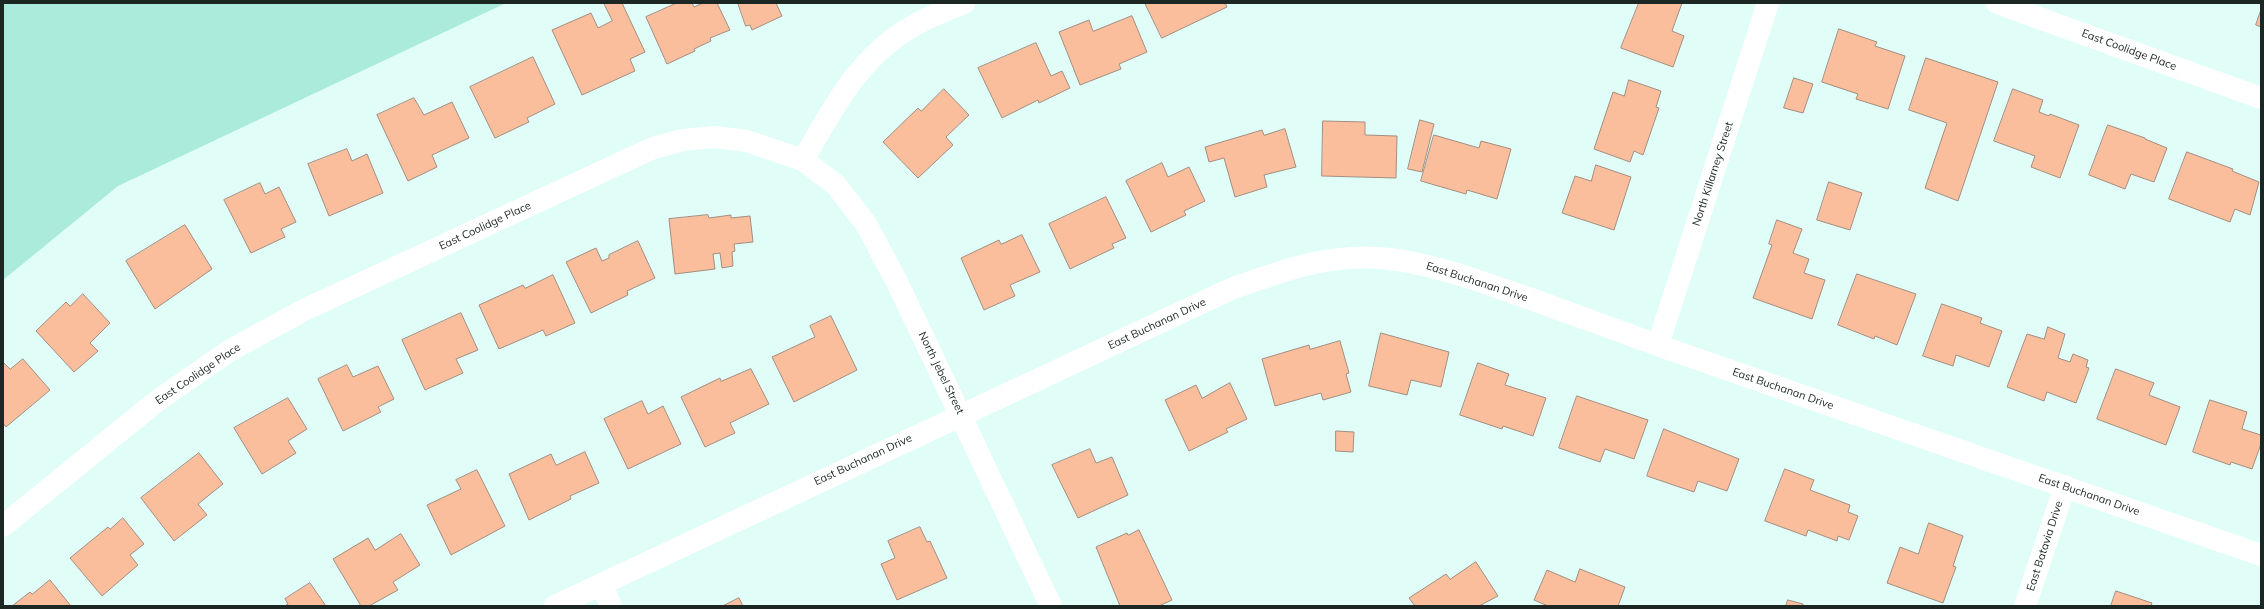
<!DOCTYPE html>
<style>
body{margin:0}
#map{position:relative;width:2264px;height:609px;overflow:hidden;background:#e0fef7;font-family:Mulish,sans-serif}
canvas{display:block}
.frame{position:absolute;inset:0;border:4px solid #1c2724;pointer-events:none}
</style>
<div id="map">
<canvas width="2264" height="609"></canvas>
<div class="frame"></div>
</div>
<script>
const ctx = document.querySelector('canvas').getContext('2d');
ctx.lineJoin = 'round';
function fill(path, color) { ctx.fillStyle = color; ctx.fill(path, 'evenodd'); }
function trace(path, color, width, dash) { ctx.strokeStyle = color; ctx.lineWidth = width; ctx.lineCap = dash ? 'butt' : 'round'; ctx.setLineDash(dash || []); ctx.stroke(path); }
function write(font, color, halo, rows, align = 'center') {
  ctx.font = font + ' Mulish,sans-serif'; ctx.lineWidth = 4; ctx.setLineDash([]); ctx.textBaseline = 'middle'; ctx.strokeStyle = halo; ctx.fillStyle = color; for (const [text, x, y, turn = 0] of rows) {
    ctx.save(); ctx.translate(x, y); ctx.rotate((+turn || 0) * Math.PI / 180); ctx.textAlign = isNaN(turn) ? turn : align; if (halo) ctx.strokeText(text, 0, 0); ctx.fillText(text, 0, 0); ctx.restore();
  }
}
const green = new Path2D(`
 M3 3H506L118 186 3 280Z`);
const building = new Path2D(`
 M604 3H622L645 52 630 59 635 71 582 95 552 30 591 13 598 28 612 21Z
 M677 3H692L694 7 703 3H717L730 30 710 38 711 41 694 49 695 51 667 64 646 17Z
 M738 3H776L782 16 752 30 750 25 746 26Z
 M1145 3H1225L1227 7 1162 38Z
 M1639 3H1682L1672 31 1684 36 1673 67 1621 48Z
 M2261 10V27L2256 25Z
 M1132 16 1147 52 1119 64 1121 69 1080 85 1059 32 1089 20 1093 31Z
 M1839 29 1877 42 1875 46 1905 56 1888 109 1856 99 1858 94 1822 82Z
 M1036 43 1051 76 1062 71 1070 88 1039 103 1038 100 1002 118 978 68Z
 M533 57 555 104 527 118 529 122 495 138 470 87Z
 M1926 58 1998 82 1958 201 1925 188 1947 123 1909 110Z
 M1794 78 1813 84 1803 113 1784 108Z
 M1629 80 1661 91 1656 107 1659 108 1643 155 1634 151 1630 162 1594 149 1613 92 1624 96Z
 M944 89 969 115 946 137 953 145 918 178 883 142 918 108 921 111Z
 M2013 89 2043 100 2039 112 2049 116 2050 114 2079 125 2060 178 2031 167 2035 156 1994 141Z
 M414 98 424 115 452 102 469 138 432 155 437 167 408 181 377 115Z
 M1420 120 1434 124 1422 172 1408 169Z
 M1323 121 1365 122V135L1397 136 1396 178 1322 176Z
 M2108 125 2145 138V139L2167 148 2154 182 2131 174 2125 189 2089 175Z
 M1285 129 1296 167 1264 175 1267 187 1235 197 1224 158 1209 162 1205 147 1262 130 1264 135Z
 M1434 135 1479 148 1481 141 1511 149 1497 199 1467 190 1466 194 1421 181Z
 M347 149 352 161 367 154 383 193 329 216 308 164Z
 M2187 152 2233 169 2232 171 2259 182 2250 215 2235 209 2230 222 2169 199Z
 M1162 163 1168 177 1189 167 1205 201 1184 211 1186 215 1151 232 1126 181Z
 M1596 165 1631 177 1614 230 1562 213 1575 176 1591 181Z
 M1829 182 1862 193 1850 230 1817 220Z
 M260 183 265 194 279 187 296 222 281 229 285 237 251 253 224 200Z
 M1106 197 1126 238 1112 244 1114 248 1070 269 1049 224Z
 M708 215 709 218 731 215V218L750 216 753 242 734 244 735 251 732 252 733 266 722 268 720 253 713 254 715 269 675 274 669 219Z
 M1777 220 1802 229 1793 253 1809 259 1804 273 1825 280 1812 319 1753 298 1772 245 1769 244Z
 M185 225 212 269 155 309 126 261Z
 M1022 235 1040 272 1010 285 1015 296 984 310 961 258 999 240 1001 244Z
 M638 241 655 278 627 291 628 295 591 313 566 262 596 248 602 261 609 258V255Z
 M1857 274 1916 294 1897 345 1875 336 1874 339 1838 325Z
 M553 275 575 323 546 336 543 330 499 349 479 305 523 285 525 288Z
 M83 294 110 323 90 343 98 351 74 372 36 331 66 302 70 306Z
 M1942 304 1982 318 1980 323 2002 331 1989 367 1956 355 1953 366 1923 356Z
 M461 313 478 350 456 359 463 373 425 390 402 340Z
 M831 316 857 370 794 402 772 357 815 337 810 326Z
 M2048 327 2065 334 2058 358 2070 362 2073 354 2088 360 2086 367 2089 368 2076 403 2047 392 2044 401 2007 387 2027 334 2044 339Z
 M1381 333 1449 352 1441 387 1411 380 1407 395 1369 386Z
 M1340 341 1349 373 1346 374 1351 392 1323 400 1321 393 1275 406 1262 359 1309 345 1310 349Z
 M23 359 50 390 6 427 3 423V362L10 369Z
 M1478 363 1509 374 1505 385 1546 398 1533 436 1503 426 1502 429 1460 415Z
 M347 365 353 377 378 366 394 399 378 407 381 412 343 431 318 379Z
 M751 369 769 404 730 423 735 433 705 447 681 397 720 378 721 381Z
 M2116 369 2154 383 2149 395 2180 407 2166 445 2097 419Z
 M1230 383 1247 419 1226 429 1228 432 1189 451 1165 400 1196 385 1202 398Z
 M1577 396 1648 420 1634 459 1605 449 1600 462 1559 448Z
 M288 398 307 429 288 441 296 453 262 474 234 428Z
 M2210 400 2247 412 2242 429 2261 435V444L2252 469 2231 462 2230 465 2193 452Z
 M642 401 648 414 663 406 681 444 628 469 604 419Z
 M1664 429 1739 459 1727 491 1698 481 1694 492 1647 476Z
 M1336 431 1354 432 1353 452 1336 451Z
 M1090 449 1096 463 1112 457 1128 495 1078 518 1052 465Z
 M585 452 599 483 570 496 571 499 529 520 509 474 551 454 556 465Z
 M199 453 223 484 198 504 207 515 174 541 141 498Z
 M1785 469 1814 480 1810 490 1850 505 1848 512 1858 516 1849 540 1838 536 1837 541 1808 530 1806 536 1765 521Z
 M477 470 505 526 451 555 427 505 461 489 456 480Z
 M123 518 144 544 130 555 138 565 102 596 70 558 108 527 110 529Z
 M1929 523 1963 536 1953 566 1956 567 1943 603 1887 583 1900 547 1918 554Z
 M920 527 927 542 930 541 947 578 897 600 881 564 895 558 888 541Z
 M1139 530 1172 600 1159 606H1120L1096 547 1127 533 1128 535Z
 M401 534 420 565 393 582 398 590 369 606H361L333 559 368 538 375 550Z
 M1476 562 1498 596 1479 606H1415L1409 598 1446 574 1450 579Z
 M1580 569 1625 587 1618 606H1548L1534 600 1547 570 1575 582Z
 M50 580 71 606H12L30 592 32 594Z
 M310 583 326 606H285L288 604 285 599Z
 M2116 591 2152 603 2151 606H2111Z
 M739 598 743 606H723Z
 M1788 600 1803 604V606H1786Z`);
const minor = new Path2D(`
 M1997 3 2261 98
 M803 160C833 109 857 59 911 27 927 17 946 11 964 3
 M1658 345 1768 3
 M3 526 157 401 229 351 304 310 653 148 683 140 715 137 747 141 803 160 836 185 866 224 898 284 1051 606
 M601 584 611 606
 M555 606 1231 289C1284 270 1332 252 1390 259 1438 265 1485 283 1531 299 1579 316 1626 334 1674 351 1870 419 2066 486 2261 555
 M2025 606 2065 486`);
const streetNames = [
 ["East Coolidge Place",2129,50,20],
 ["North Killarney Street",1713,174,-72],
 ["East Coolidge Place",485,226,-25],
 ["East Buchanan Drive",1477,282,18],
 ["East Buchanan Drive",1157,324,-25],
 ["North Jebel Street",941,373,64],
 ["East Coolidge Place",198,374,-34],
 ["East Buchanan Drive",1783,389,19],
 ["East Buchanan Drive",863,460,-25],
 ["East Buchanan Drive",2089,495,19],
 ["East Batavia Drive",2045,546,-72]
];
fill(green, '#aaebdc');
fill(building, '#fabe9c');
trace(building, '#a38d80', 1);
trace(minor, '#fff', 22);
write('11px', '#1c2724', '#fff', streetNames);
</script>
